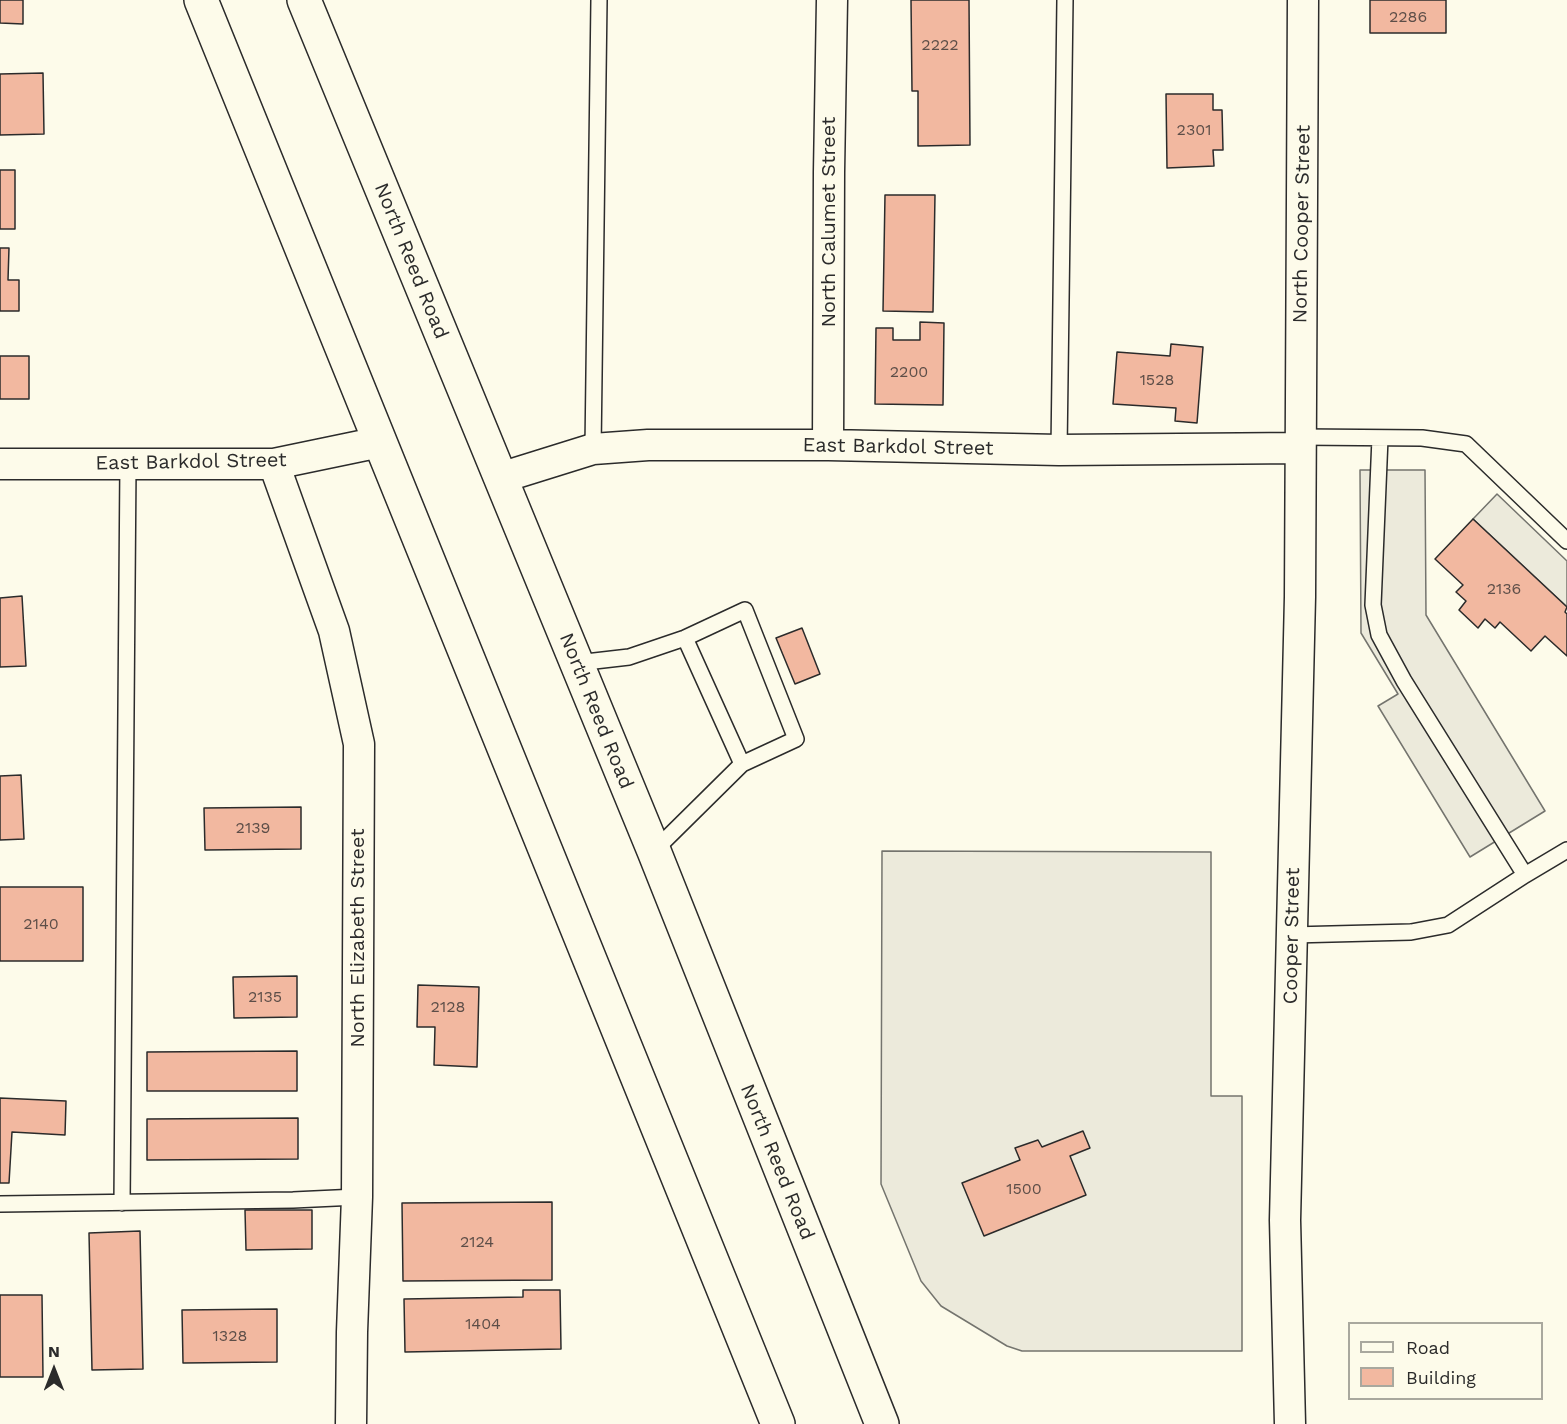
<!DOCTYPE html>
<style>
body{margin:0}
#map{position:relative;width:1567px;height:1424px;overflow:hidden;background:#fdfbea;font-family:"Work Sans",sans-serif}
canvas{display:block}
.legend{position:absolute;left:1348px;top:1322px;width:195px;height:78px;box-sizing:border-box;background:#fdfbea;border:2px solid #a9a89e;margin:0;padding:8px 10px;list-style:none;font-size:18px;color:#2b2b2b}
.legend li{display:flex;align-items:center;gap:12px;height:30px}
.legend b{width:30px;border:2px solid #a9a89e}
.north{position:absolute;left:24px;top:1340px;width:60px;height:60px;-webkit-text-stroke:4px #fdfbea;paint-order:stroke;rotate:0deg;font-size:16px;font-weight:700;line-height:24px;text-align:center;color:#2b2b2b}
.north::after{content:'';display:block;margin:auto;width:21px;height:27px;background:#2b2b2b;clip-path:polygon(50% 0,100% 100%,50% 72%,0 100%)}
</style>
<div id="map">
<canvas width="1567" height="1424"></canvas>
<ul class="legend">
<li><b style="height:8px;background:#fdfbea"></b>Road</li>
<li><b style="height:16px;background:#f2b8a0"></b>Building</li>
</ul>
<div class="north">N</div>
</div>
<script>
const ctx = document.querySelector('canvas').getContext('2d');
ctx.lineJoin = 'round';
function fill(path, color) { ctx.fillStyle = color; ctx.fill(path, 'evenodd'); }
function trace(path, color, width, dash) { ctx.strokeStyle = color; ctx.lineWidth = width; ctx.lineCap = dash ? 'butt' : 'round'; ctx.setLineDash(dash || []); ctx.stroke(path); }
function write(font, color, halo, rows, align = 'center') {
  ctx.font = font + ' "Work Sans",sans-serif'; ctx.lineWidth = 4.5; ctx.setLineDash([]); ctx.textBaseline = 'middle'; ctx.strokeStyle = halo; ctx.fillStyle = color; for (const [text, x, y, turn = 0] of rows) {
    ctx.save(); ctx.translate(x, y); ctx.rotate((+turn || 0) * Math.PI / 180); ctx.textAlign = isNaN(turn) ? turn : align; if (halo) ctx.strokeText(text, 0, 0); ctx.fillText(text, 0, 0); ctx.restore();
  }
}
const parking = new Path2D(`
 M1360 470H1425L1426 615 1545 811 1470 857 1378 706 1398 694 1361 633Z
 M1497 494 1567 561V607L1473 519Z
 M882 851 1211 852V1096H1242V1351H1022L1007 1346 941 1306 921 1281 881 1184Z`);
const building = new Path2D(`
 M0 0H23V24L0 23Z
 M911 0H969L970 145 918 146V91H912Z
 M1370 0H1446V33H1370Z
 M43 73 44 134 0 135V74Z
 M1166 94H1213V110H1222L1223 150H1213L1214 166 1167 168Z
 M0 170H15V229H0Z
 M885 195H935L933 312 883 311Z
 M0 248H9L8 280H19V311H0Z
 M920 322 944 323 943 405 875 404 876 328H893V340H920Z
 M1171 344 1203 347 1197 423 1175 421 1176 408 1113 404 1117 352 1170 356Z
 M0 356H29V399H0Z
 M1473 519 1567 607 1565 612 1567 614V656L1545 636 1531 651 1500 622 1495 628 1485 619 1478 628 1459 610 1466 601 1456 592 1463 585 1435 559Z
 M22 596 26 666 0 667V598Z
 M802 628 820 674 795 684 776 638Z
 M21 775 24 839 0 840V776Z
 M301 807V849L205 850 204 808Z
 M0 887H83V961H0Z
 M297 976V1017L234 1018 233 977Z
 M418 985 479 987 477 1067 434 1065 435 1027H417Z
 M297 1051V1091H147V1052Z
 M0 1098 66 1101 65 1135 12 1132 9 1183H0Z
 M298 1118V1159L147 1160V1119Z
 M1083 1131 1090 1148 1070 1156 1086 1195 984 1236 962 1183 1020 1160 1015 1148 1038 1140 1042 1147Z
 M552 1202V1280L403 1281 402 1203Z
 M245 1210H312V1249L246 1250Z
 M140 1231 143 1369 92 1370 89 1233Z
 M523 1290H560L561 1349 405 1352 404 1299 523 1297Z
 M0 1295H42L43 1377H0Z
 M277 1309V1362L183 1363 182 1310Z`);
const service = new Path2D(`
 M1300 437 1422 438 1466 444 1567 541
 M1380 438 1373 605 1379 635 1404 681 1525 875
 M593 449 599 0
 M1059 450 1065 0
 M685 638 742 764
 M577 663 629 657 685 638 745 610 796 739 742 764 654 851
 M1292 935 1411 932 1448 925 1525 875 1567 850
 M122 1203 128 464
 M0 1204 293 1200 357 1197`);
const minor = new Path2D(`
 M828 445 829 172 832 0
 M0 464H274L380 442
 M274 464 334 631 359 744 357 1197 352 1332 351 1424
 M500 478 593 449 648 445H828L1059 450 1300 448
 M1290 1424 1285 1220 1300 597 1303 0`);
const primary = new Path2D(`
 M201 0 778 1424
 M304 0 654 851 882 1424`);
const numberNames = [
 ["2286",1408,17],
 ["2222",940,45],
 ["2301",1194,130],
 ["2200",909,372],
 ["1528",1157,380],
 ["2136",1504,589],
 ["2139",253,828],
 ["2140",41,924],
 ["2135",265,997],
 ["2128",448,1007],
 ["1500",1024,1189],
 ["2124",477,1242],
 ["1404",483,1324],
 ["1328",230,1336]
];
const streetNames = [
 ["North Calumet Street",829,222,-90],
 ["North Cooper Street",1302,224,-89],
 ["North Reed Road",411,261,68],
 ["East Barkdol Street",898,447,1],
 ["East Barkdol Street",191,462,-1],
 ["North Reed Road",596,711,68],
 ["Cooper Street",1292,936,-89],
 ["North Elizabeth Street",358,938,-90],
 ["North Reed Road",777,1162,68]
];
fill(parking, '#eceadb');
trace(parking, '#74746e', 1.5);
fill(building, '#f2b8a0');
trace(building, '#2b2b2b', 1.5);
trace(service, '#2b2b2b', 18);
trace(minor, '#2b2b2b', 33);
trace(primary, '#2b2b2b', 36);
trace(service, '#fdfbea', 15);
trace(minor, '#fdfbea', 30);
trace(primary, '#fdfbea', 33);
write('16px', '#5d4e48', null, numberNames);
write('20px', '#2b2b2b', '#fdfbea', streetNames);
</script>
